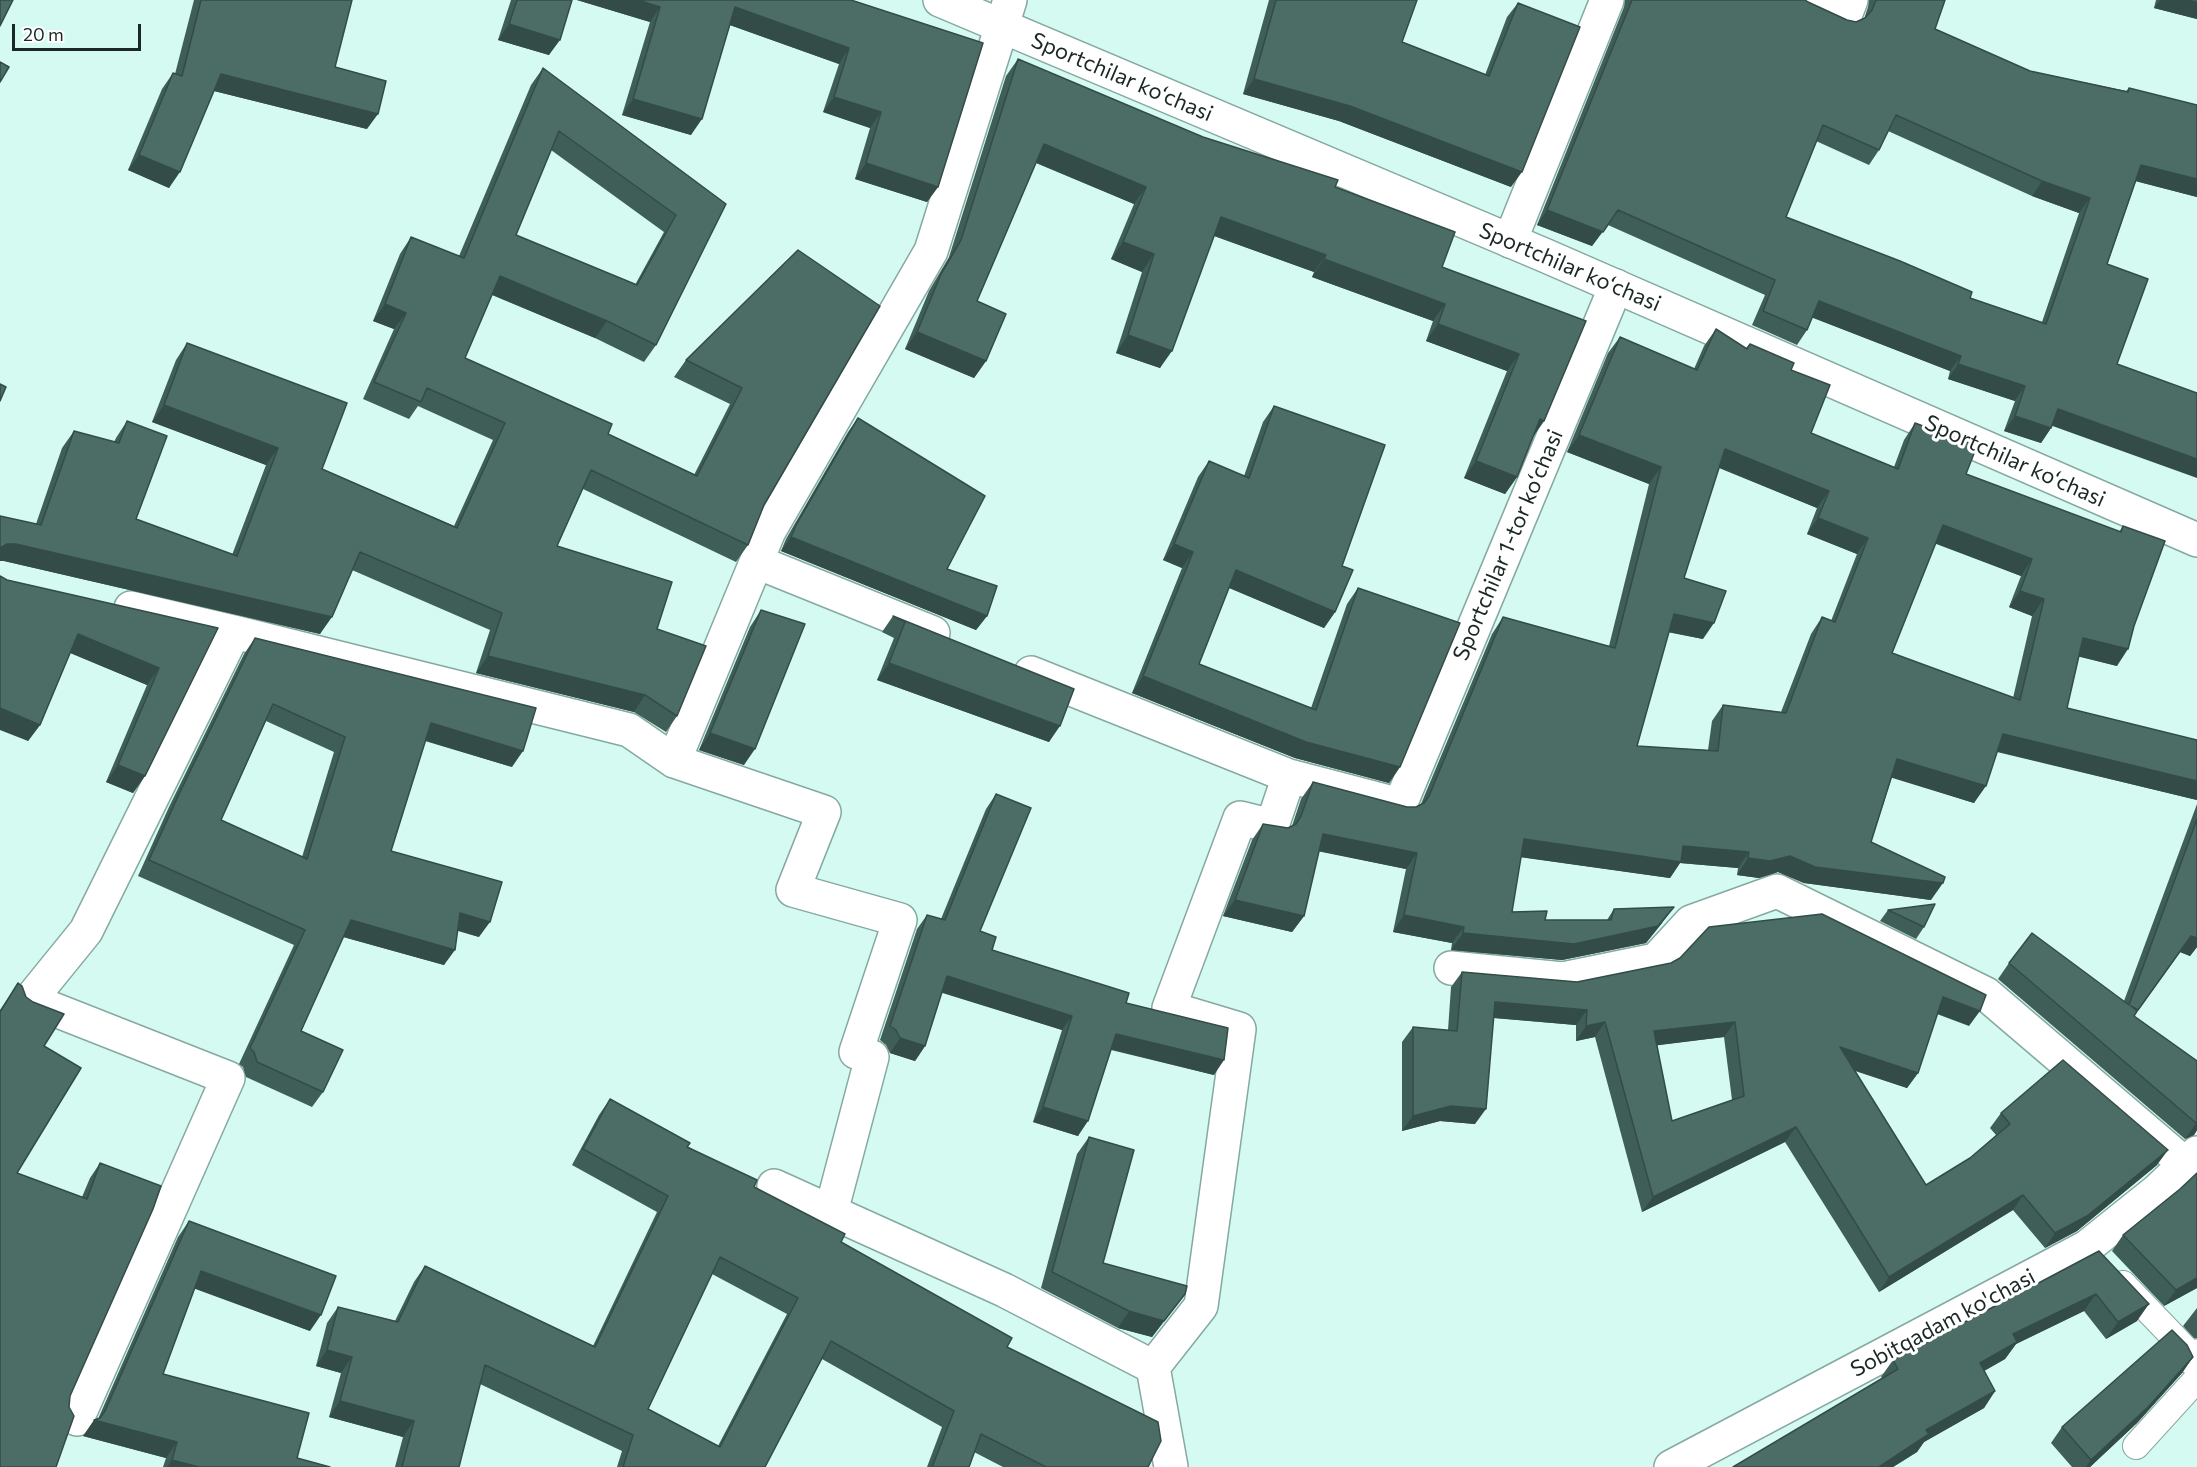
<!DOCTYPE html>
<meta charset="utf-8">
<style>
body{margin:0}
#map{position:relative;width:2197px;height:1467px;overflow:hidden;background:#d4faf1;font-family:Commissioner,sans-serif}
canvas{display:block}
.scale{position:absolute;left:12px;top:24px;width:129px;height:27px;box-sizing:border-box;border:3px solid #1a2825;border-top:0;padding-left:8px;font-size:18px;line-height:21px;white-space:nowrap;color:#1a2825;-webkit-text-stroke:4px #fff;paint-order:stroke}
</style>
<div id="map">
<canvas width="2197" height="1467"></canvas>
<div class="scale">20 m</div>
</div>
<script>
const ctx = document.querySelector('canvas').getContext('2d');
ctx.lineJoin = 'round';
function trace(path, color, width, dash) { ctx.strokeStyle = color; ctx.lineWidth = width; ctx.lineCap = dash ? 'butt' : 'round'; ctx.setLineDash(dash || []); ctx.stroke(path); }
function fill(path, color) { ctx.fillStyle = color; ctx.fill(path, 'evenodd'); }
function write(font, color, halo, rows, align = 'center') {
  ctx.font = font + ' Commissioner,sans-serif'; ctx.lineWidth = 6; ctx.setLineDash([]); ctx.textBaseline = 'middle'; ctx.strokeStyle = halo; ctx.fillStyle = color; for (const [text, x, y, turn = 0] of rows) {
    ctx.save(); ctx.translate(x, y); ctx.rotate((+turn || 0) * Math.PI / 180); ctx.textAlign = isNaN(turn) ? turn : align; if (halo) ctx.strokeText(text, 0, 0); ctx.fillText(text, 0, 0); ctx.restore();
  }
}
const lane = new Path2D(`
 M2123 1284 2193 1357
 M2136 1446 2197 1379`);
const street = new Path2D(`
 M1805 0 1844 18 1851 0
 M1510 241 1607 0
 M757 562 933 633
 M234 632 629 730 674 761 824 812 793 890 900 920 856 1052 872 1057 831 1212
 M1031 673 1289 776 1400 805 1616 286
 M674 761 769 531 931 251 1010 0
 M1451 968 1563 979 1656 960 1691 922 1777 891 1986 994 2185 1164
 M774 1186 1004 1290 1153 1367 1171 1467
 M2194 1359 2197 1356
 M1153 1367 1201 1306 1239 1029 1169 1008 1240 818 1272 826 1289 776
 M77 1419 228 1078 30 1000 86 931 234 632 131 608
 M1671 1467 2087 1247 2157 1191 2197 1153`);
const secondary = new Path2D(`
 M940 0 1544 255 2197 540`);
const wall = new Path2D(`
 M194 0H352L335 67 367 129 214 91 169 188 128 170 162 89 173 73 175 74Z
 M511 0H572L549 55 498 40Z
 M577 0H851L938 187 927 202 855 179 870 128 823 112 839 64 730 25 691 135 622 115 650 22Z
 M1269 0H1417L1402 42 1485 75 1507 17 1518 3 1511 187 1339 121 1243 94Z
 M1625 0H1805L1808 2 1847 20 1856 22 1864 19 1868 7 1869 0H1945L1935 29 2030 71 2126 91 2129 88 2197 197 2136 181 2051 428 2041 443 2004 431 2015 401 1948 379 1950 371 1812 317 1807 330 1797 345 1752 325 1765 295 1608 225 1592 246 1537 225 1624 7ZM1888 131 2032 196 2079 213 2042 322 1970 298 1786 217 1816 141 1869 165 1879 150Z
 M2156 0H2197V19L2154 8Z
 M1018 59 1203 137 1335 187 1442 267 1586 321 1544 421 1533 437 1517 477 1505 494 1464 478 1507 371 1426 341 1433 321 1312 277 1314 272 1214 236 1160 368 1116 353 1142 272 1111 259 1134 204 1036 163 977 301 986 361 974 378 905 349 929 291 949 257 1006 76Z
 M543 68 726 204 656 345 644 362 595 338 492 295 465 358 608 434 694 475 730 404 674 377 686 360 798 250 764 505 748 545 736 562 583 489 557 546 657 629 677 716 666 732 634 712 476 673 490 630 352 570 320 634 4 561H0V516L36 524 62 448 74 431 114 442 116 438 127 421 136 519 232 555 266 465 152 422 176 360 187 343 322 469 454 526 493 440 418 406 409 419 363 399 394 329 373 321 400 254 411 237 459 256 531 85ZM551 150 664 232 635 285 516 235Z
 M1716 329 1746 348 1750 344 1791 370 1811 433 1894 467 1904 440 1915 423 1966 474 2119 532 2123 526 2117 666 2079 656 2067 708 2197 800 1997 752 1974 803 1892 777 1871 842 1931 900 1804 883 1778 872 1759 878 1737 875 1738 868 1680 863 1670 878 1521 857 1512 912 1545 920H1607L1614 909 1662 923 1646 943 1562 960 1451 950 1452 943 1393 932 1406 869 1319 851 1304 916 1292 932 1223 916 1252 840 1263 824 1288 828 1292 826 1301 799 1313 782 1407 807H1416L1421 804 1492 634 1503 617 1609 646 1649 484 1567 452 1608 353 1620 337 1694 369 1704 346ZM1719 468 1817 508 1807 534 1857 554 1831 621 1822 617 1811 634 1781 712 1723 705 1712 721 1708 750 1637 746 1669 632 1703 639 1684 578ZM1936 543 2021 576 2009 607 2032 616 2013 698 1892 653Z
 M1274 406 1342 566 1335 612 1324 628 1229 588 1199 664 1311 708 1347 604 1358 588 1400 767 1389 783 1295 758 1132 693 1182 568 1163 560 1198 477 1209 461 1244 476 1263 422Z
 M858 418 947 569 987 616 976 630 781 551 786 539 848 432Z
 M7 580 218 628 145 776 133 793 106 782 147 685 70 653 40 725 28 741Z
 M761 610 744 765 699 750 750 627Z
 M893 616 1074 689 1049 742 877 680 894 638 882 632Z
 M255 638 512 767 425 741 391 851 479 937 458 931 444 965 343 937 301 1031 323 1092 312 1107 246 1077 243 1067 239 1064 294 945 138 876 169 807 244 654ZM266 721 334 752 302 857 221 820Z
 M996 794 980 931 992 950 1126 1003 1214 1075 1111 1050 1078 1136 1033 1122 1062 1030 942 992 925 1046 915 1061 890 1053 886 1045 880 1040 917 929 927 915 941 919 986 809Z
 M2197 804V947L2190 956 2180 952 2134 1016 2197 1061V1130L2194 1135 2185 1139 1998 979 2009 963 2124 1001Z
 M1888 910 1924 927 1916 939 1880 921Z
 M1709 927 1969 1026 1937 1014 1918 1073 1907 1088 1855 1071 1926 1185 1970 1158 1996 1135 1990 1128 2001 1113 2157 1165 2077 1231 2045 1248 2013 1210 1879 1292 1785 1142 1642 1212 1595 1037 1576 1041V1025L1493 1018 1475 1124 1440 1121 1402 1131V1042L1413 1027 1448 1030 1451 987 1462 972 1577 982 1671 963 1680 958ZM1724 1037 1732 1100 1672 1121 1657 1045Z
 M18 983 44 1046 17 1173 82 1197 90 1178 100 1163 70 1396 0 1467V1010Z
 M610 1099 754 1187 1007 1347 1148 1467H1003L974 1452 969 1467H927L942 1427 822 1359 765 1467H617L622 1451 480 1384 459 1467H395L403 1437 329 1417 341 1373 316 1366 327 1323 338 1307 395 1321 414 1282 425 1266 593 1346 657 1212 572 1165 599 1115ZM712 1274 787 1314 718 1446 648 1409Z
 M1089 1137 1103 1263 1185 1294 1152 1337 1118 1328 1041 1288 1077 1154Z
 M2197 1173V1288L2164 1306 2112 1251 2123 1235 2180 1189Z
 M189 1221 310 1331 195 1288 163 1374 297 1458 330 1467H163L166 1458 83 1436 98 1419 178 1237Z
 M2099 1251 2137 1321 2106 1339 2084 1311 2016 1344 2005 1359 1984 1371 1995 1391 1984 1408 1924 1442 1917 1452 1893 1467H1733L1882 1378 1881 1377 1893 1360Z
 M2197 1308V1338H2194L2183 1326Z
 M2193 1357 2182 1373 2137 1423 2090 1467H2072L2051 1443 2062 1427Z`);
const shadedWall = new Path2D(`
 M577 0H638L660 7 650 22Z
 M2160 0H2191L2197 2V19L2154 8Z
 M735 7 849 48 839 64 724 23Z
 M509 24 560 40 549 55 498 40Z
 M221 74 378 114 367 129 210 90Z
 M1254 79 1350 106 1522 172 1511 187 1339 121 1243 94Z
 M834 97 881 112 870 128 823 112Z
 M633 99 702 119 691 135 622 115Z
 M1044 144 1146 187 1134 204 1032 161Z
 M139 155 180 172 169 188 128 170Z
 M866 163 938 187 927 202 855 179Z
 M2141 165 2197 179V197L2131 180Z
 M2042 181 2090 198 2079 213 2032 196Z
 M1547 210H1618L1592 246 1537 225Z
 M1221 217 1326 255 1314 272 1209 234Z
 M1123 242 1154 254 1142 272 1111 259Z
 M1324 259 1445 304 1433 321 1312 277Z
 M500 276 607 321 595 338 488 293Z
 M1819 301 1961 356 1950 371 1808 316Z
 M385 304 406 313 394 329 373 321Z
 M1438 324 1519 354 1507 371 1426 341Z
 M917 332 986 361 974 378 905 349Z
 M1128 335 1172 351 1160 368 1116 353Z
 M1958 364 2025 386 2015 401 1948 379Z
 M164 405 278 448 266 465 152 422Z
 M2058 409 2197 459V478L2047 424Z
 M2015 416 2051 428 2041 443 2004 431Z
 M1540 419 1544 421 1532 438Z
 M1579 435 1661 467 1649 484 1567 452Z
 M1725 449 1829 491 1817 508 1713 465Z
 M1476 461 1517 477 1505 494 1464 478Z
 M1818 518 1868 538 1857 554 1807 534Z
 M1943 525 2032 559 2021 576 1931 542Z
 M791 537 987 616 976 630 781 551Z
 M7 544H16L332 617 320 634 4 561H0V548Z
 M1174 544 1193 552 1182 568 1163 560Z
 M1236 570 1335 612 1324 628 1225 586Z
 M2020 591 2044 599 2032 616 2009 607Z
 M1674 614 1714 623 1703 639 1662 631Z
 M78 634 159 668 147 685 66 651Z
 M2083 638 2128 649 2117 666 2072 655Z
 M488 656 645 695 634 712 476 673Z
 M889 663 1060 726 1049 742 877 680Z
 M1143 676 1400 767 1389 783 1295 758 1132 693Z
 M0 708 40 725 28 741 0 730Z
 M431 723 523 751 512 767 420 739Z
 M710 733 755 749 744 765 699 750Z
 M2003 734 2197 781V800L1991 750Z
 M1897 759 1986 786 1974 803 1886 776Z
 M118 765 145 776 133 793 106 782Z
 M1323 834 1417 853 1406 869 1312 850Z
 M1524 839 1683 846 1749 852 1738 868 1680 863 1670 878 1512 856Z
 M1790 856 1943 883 1931 900 1804 883 1778 872 1759 878 1737 875 1748 858Z
 M1235 900 1304 916 1292 932 1223 916Z
 M1674 907 1662 923 1646 943 1562 960 1451 950 1463 933 1574 944Z
 M460 913 490 922 479 937 450 928Z
 M1404 915 1464 927 1452 943 1393 932Z
 M351 920 455 950 444 965 340 936Z
 M2191 936 2197 938V947L2190 956 2180 952 2127 1026Z
 M947 976 1072 1016 1062 1030 936 991Z
 M1943 997 1980 1011 1969 1026 1932 1012Z
 M1495 1002 1587 1010 1576 1025 1484 1017Z
 M1605 1022 1595 1037 1576 1041 1586 1026Z
 M1735 1022 1724 1037 1644 1047 1654 1031Z
 M1116 1034 1224 1060 1214 1075 1106 1048Z
 M900 1038 925 1046 915 1061 890 1053Z
 M1840 1047 1918 1073 1907 1088 1830 1062Z
 M1451 1106 1486 1109 1475 1124 1440 1121 1402 1131 1413 1116Z
 M1043 1107 1088 1121 1078 1136 1033 1122Z
 M2197 1122V1130L2194 1135 2185 1139Z
 M1796 1127 1785 1142 1642 1212 1653 1197Z
 M2168 1150 2157 1165 2077 1231 2045 1248 2055 1233Z
 M2023 1195 2013 1210 1879 1292 1889 1277Z
 M201 1271 321 1315 310 1331 190 1287Z
 M2197 1278V1288L2164 1306 2176 1290Z
 M1185 1294 1152 1337 1118 1328 1129 1311Z
 M2096 1294 2084 1311 2016 1344 2005 1359 1968 1380 1980 1363 2013 1334Z
 M2149 1304 2137 1321 2106 1339 2118 1322Z
 M327 1350 352 1357 341 1373 316 1366Z
 M2193 1357 2182 1373 2137 1423 2090 1467H2086L2091 1460Z
 M1995 1391 1984 1408 1924 1442 1917 1452 1893 1467H1879L1926 1430Z
 M340 1401 414 1421 403 1437 329 1417Z
 M94 1420 177 1442 166 1458 83 1436Z
 M172 1460 199 1467H167Z`);
const building = new Path2D(`
 M0 0H13L0 26Z
 M201 0H352L335 67 386 81 378 114 221 74 180 172 139 155 173 73 182 76Z
 M517 0H572L560 40 509 24Z
 M638 0H851L983 43 938 187 866 163 881 112 834 97 849 48 735 7 702 119 633 99 660 7Z
 M1276 0H1417L1402 42 1489 76 1518 3 1580 27 1522 172 1350 106 1254 79Z
 M1632 0H1805L1808 2 1847 20 1856 22 1865 18 1872 10 1876 0H1945L1935 29 2030 71 2128 92 2129 88 2197 105V179L2141 165 2107 264 2148 279 2117 364 2197 393V459L2058 409 2051 428 2015 416 2025 386 1958 364 1961 356 1819 301 1807 330 1763 311 1775 280 1618 210 1603 232 1547 210ZM1896 115 2042 181 2090 198 2046 324 1970 298 1972 292 1900 261 1786 217 1823 125 1879 150Z
 M1018 59 1203 137 1338 180 1335 187 1455 232 1442 267 1586 321 1544 421 1540 419 1517 477 1476 461 1519 354 1438 324 1445 304 1324 259 1326 255 1221 217 1172 351 1128 335 1154 254 1123 242 1146 187 1044 144 977 301 1006 314 986 361 917 332 941 274 961 240Z
 M0 62 9 67 0 82Z
 M543 68 726 204 656 345 607 321 500 276 465 358 612 424 608 434 697 476 742 388 686 360 798 250 880 306 764 505 748 545 591 470 557 546 672 582 657 629 706 646 677 716 645 695 488 656 502 613 360 552 332 617 16 544H7L0 548V516L41 525 74 431 119 443 127 421 167 436 136 519 237 556 278 448 164 405 187 343 347 403 322 469 457 528 505 423 427 388 421 402 374 382 406 313 385 304 411 237 464 258ZM559 131 676 215 637 285 516 235Z
 M1716 329 1747 349 1750 344 1794 363 1791 370 1830 385 1811 433 1898 469 1915 423 1977 446 1966 474 2121 532 2123 526 2165 541 2134 626 2128 649 2083 638 2067 708 2197 740V781L2003 734 1986 786 1897 759 1871 842 1945 877 1943 883 1815 867 1790 856 1770 861 1748 858 1749 852 1683 846 1681 862 1524 839 1512 912 1547 911 1545 920H1611L1614 909 1674 907 1658 926 1574 944 1463 933 1464 927 1404 915 1417 853 1323 834 1304 916 1235 900 1263 824 1288 828 1296 824 1301 816 1313 782 1407 807H1416L1424 803 1429 796 1503 617 1615 648 1661 467 1579 435 1620 337 1697 370ZM1725 449 1829 491 1818 518 1868 538 1835 622 1822 617 1786 713 1723 705 1718 751 1637 746 1674 614 1714 623 1726 591 1684 578ZM1943 525 2032 559 2020 591 2044 599 2020 700 1892 653Z
 M0 384 6 387 0 401Z
 M1274 406 1385 445 1342 566 1353 570 1335 612 1236 570 1199 664 1316 710 1358 588 1460 623 1400 767 1306 742 1143 676 1193 552 1174 544 1209 461 1249 478Z
 M858 418 985 496 947 569 997 586 987 616 791 537 796 525Z
 M0 576 7 580 218 628 145 776 118 765 159 668 78 634 40 725 0 708Z
 M761 610 805 624 755 749 710 733Z
 M893 616 1074 689 1060 726 889 663 905 622Z
 M255 638 536 708 523 751 431 723 391 851 502 882 490 922 460 913 455 950 351 920 301 1031 343 1050 323 1092 257 1062 254 1052 250 1048 305 930 149 860 180 792ZM273 704 345 737 307 859 221 820Z
 M996 794 1031 808 980 931 996 937 992 950 1129 993 1126 1003 1228 1028 1224 1060 1116 1034 1088 1121 1043 1107 1072 1016 947 976 925 1046 900 1038 896 1030 890 1026 927 915 945 920Z
 M2197 819V938L2191 936 2138 1010 2131 1006 2137 1011 2134 1016 2197 1061V1122L2196 1123 2009 963 2032 933 2129 1005Z
 M1935 904 1924 927 1888 910Z
 M1822 914 1986 995 1980 1011 1943 997 1918 1073 1840 1047 1926 1185 1970 1158 2010 1124 2001 1113 2063 1060 2168 1150 2087 1216 2055 1233 2023 1195 1889 1277 1796 1127 1653 1197 1605 1022 1586 1026 1587 1010 1495 1002 1486 1109 1451 1106 1413 1116V1027L1457 1031 1462 972 1577 982 1671 963 1680 958 1709 927ZM1735 1022 1744 1096 1672 1121 1654 1031Z
 M18 983 22 986 26 997 33 1002 64 1014 44 1046 81 1068 17 1173 87 1199 100 1163 161 1186 153 1209 70 1396 69 1407 74 1416 56 1467H0V1012Z
 M610 1099 690 1143 687 1147 757 1180 754 1187 845 1234 841 1242 1012 1338 1007 1347 1158 1422 1161 1441 1148 1467H1046L981 1434 969 1467H932L954 1411 831 1341 765 1467H623L633 1435 485 1365 459 1467H402L414 1421 340 1401 352 1357 327 1350 338 1307 398 1322 425 1266 595 1347 668 1196 583 1149ZM720 1257 798 1298 720 1447 648 1409Z
 M1089 1137 1134 1150 1103 1263 1187 1286 1185 1294 1164 1321 1129 1311 1052 1272Z
 M2197 1173V1278L2176 1290 2123 1235 2180 1189Z
 M189 1221 336 1276 321 1315 201 1271 163 1374 309 1413 297 1458 330 1467H199L172 1460 177 1442 94 1420 100 1418 105 1411Z
 M2099 1251 2149 1304 2118 1322 2096 1294 2013 1334 2017 1342 1980 1363 1995 1391 1926 1430 1929 1434 1879 1467H1733L1898 1369 1893 1360Z
 M2172 1330 2187 1345 2193 1357 2148 1407 2091 1460 2062 1427Z`);
const streetNames = [
 ["Sportchilar ko‘chasi",1122,77,23],
 ["Sportchilar ko‘chasi",1570,267,23],
 ["Sportchilar ko‘chasi",2015,461,24],
 ["Sportchilar 1-tor ko‘chasi",1508,545,-67],
 ["Sobitqadam ko'chasi",1943,1323,-28]
];
trace(lane, '#85a9a1', 28);
trace(street, '#85a9a1', 36);
trace(secondary, '#85a9a1', 36);
trace(lane, '#fff', 26);
trace(street, '#fff', 33);
trace(secondary, '#fff', 33);
fill(wall, '#405e58');
fill(shadedWall, '#344c47');
fill(building, '#4b6d66');
trace(building, '#344c47', 1.5);
write('22px', '#1a2825', '#fff', streetNames);
</script>
